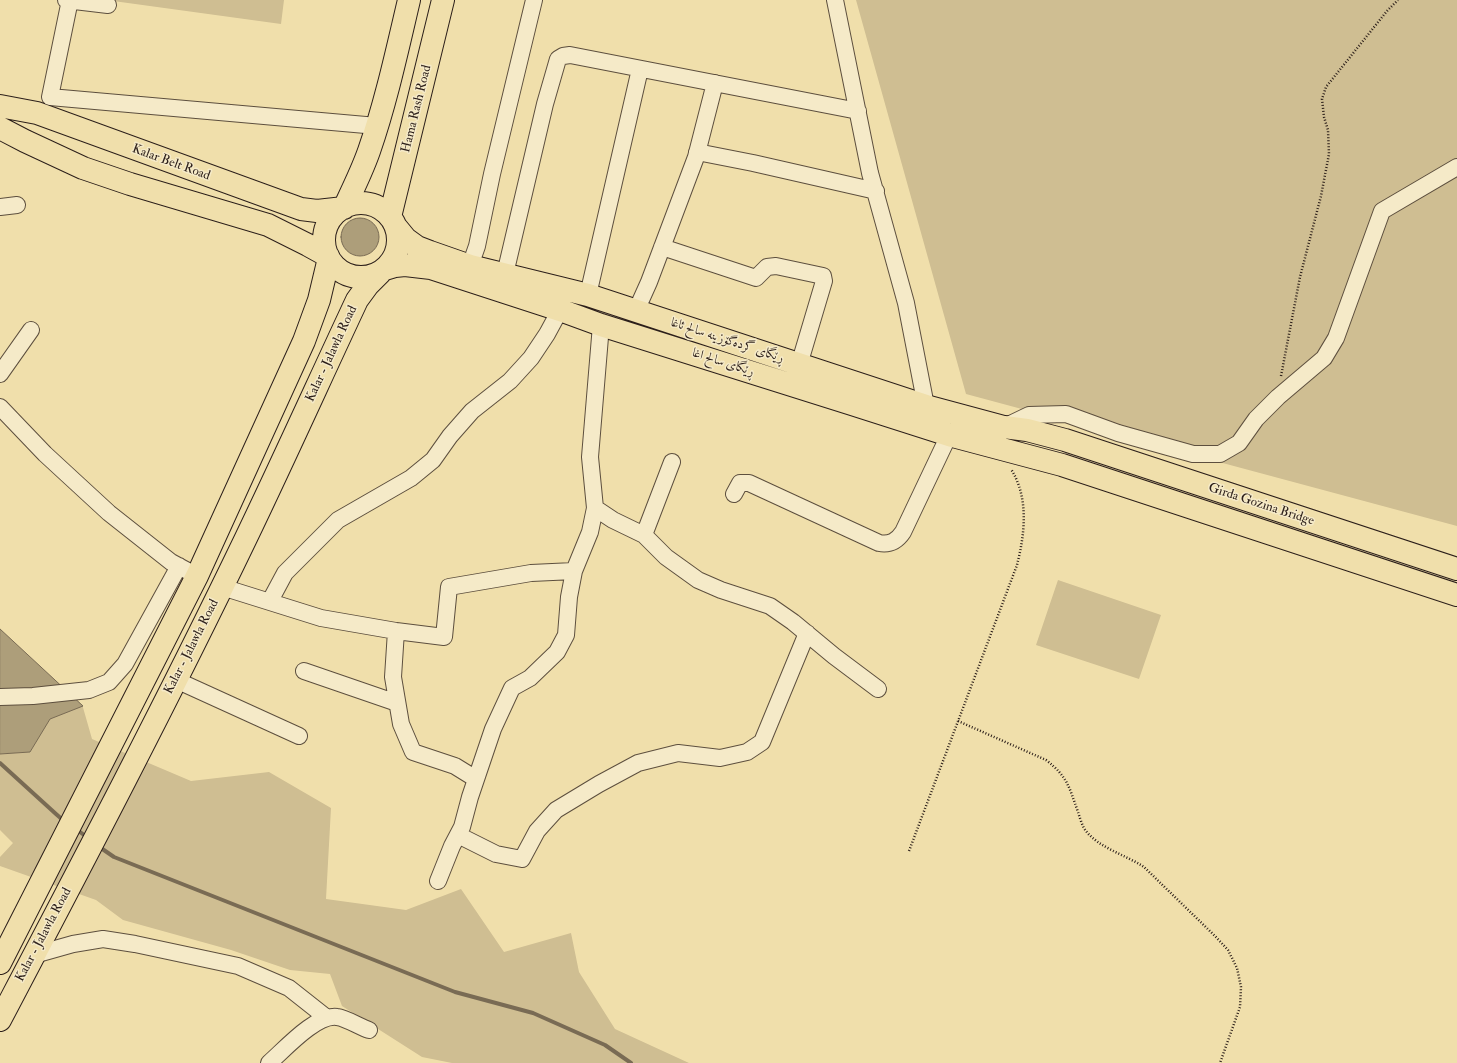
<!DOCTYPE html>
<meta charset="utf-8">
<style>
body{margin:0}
canvas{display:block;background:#f0dfab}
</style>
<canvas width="1457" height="1063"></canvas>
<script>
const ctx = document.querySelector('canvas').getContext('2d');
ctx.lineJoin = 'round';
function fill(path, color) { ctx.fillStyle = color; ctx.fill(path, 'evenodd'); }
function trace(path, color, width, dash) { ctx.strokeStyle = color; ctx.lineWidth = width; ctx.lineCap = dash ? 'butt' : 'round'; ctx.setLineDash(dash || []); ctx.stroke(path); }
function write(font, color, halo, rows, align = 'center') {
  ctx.font = font + ' "IM FELL Double Pica",Amiri,serif'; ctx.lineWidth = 3; ctx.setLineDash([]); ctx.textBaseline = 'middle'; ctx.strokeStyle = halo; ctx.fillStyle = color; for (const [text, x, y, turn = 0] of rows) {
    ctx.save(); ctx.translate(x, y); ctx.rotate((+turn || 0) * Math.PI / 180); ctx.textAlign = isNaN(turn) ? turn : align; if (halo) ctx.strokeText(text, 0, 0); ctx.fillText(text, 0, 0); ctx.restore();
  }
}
const green = new Path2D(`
 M106 0H284L281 24Z
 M856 0H1457V526L966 394Z
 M1058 580 1161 615 1139 679 1036 645Z
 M82 704 92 739 191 781 269 772 331 808 326 899 406 910 461 889 504 952 571 933 579 972 615 1029 689 1063H452L422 1057 342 1006 330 974 290 970 231 950 123 920 96 900 0 866V857L13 843 0 830V754L30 752 47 720Z`);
const water = new Path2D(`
 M341 237a19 19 0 1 1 38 0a19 19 0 1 1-38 0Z
 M0 629 83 706 50 719 30 752 0 754Z`);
const stream = new Path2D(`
 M0 763 56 814 65 822
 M76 829 88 838
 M98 846 114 857 455 992 533 1013 605 1045 631 1063`);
const path = new Path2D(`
 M1281 376 1300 277 1321 196 1329 154 1328 130 1324 117 1322 99 1326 87 1387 11 1398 0
 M958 721 1046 760C1068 777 1069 787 1078 812 1080 818 1082 826 1086 831 1099 848 1126 855 1144 867L1215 936 1228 950 1237 968 1241 987 1240 1007 1220 1063
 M909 851 1017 565C1025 533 1029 498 1011 469`);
const minor = new Path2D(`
 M66 0 108 5
 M70 0 50 97 377 126
 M835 0 870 173 906 303 926 406
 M697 152 753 163 876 191
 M0 207 17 205
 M662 247 756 278 767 267 776 266 823 276 824 281 799 365
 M470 266 477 246 492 174 534 0
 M505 274 545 104 558 59 563 56 570 55 858 111
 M588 295 640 69
 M636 311 649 282 696 157 715 83
 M0 374 31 330
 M0 407 45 454 109 513 171 562 197 576
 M1004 427 1029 415 1066 414 1118 433 1193 454H1220L1239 443 1256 419 1278 397 1324 358 1336 338 1382 211 1457 167
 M734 494 740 483H749L879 543C890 545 897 541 903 532L949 435
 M595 508 613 520 644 535 666 557 698 580 721 590 770 606 793 622 834 656 878 689
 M644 535 672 462
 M222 587 321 618 396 631 444 637 449 587 531 573 574 571
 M270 601 285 573 338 520 411 478 433 460 450 436 472 411 510 381 531 358 547 334 560 310
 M396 631 393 677 401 724 413 752 455 766 476 779
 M304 671 397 703
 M176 680 299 736
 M0 697 33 696 89 690 109 682 125 664 179 566
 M458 835 496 854 522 859 537 831 556 810 599 784 638 763 678 753 720 758 747 752 762 742 807 633
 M438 881 452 846 462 827 470 797 493 729 512 688 530 678 557 652 566 635 569 597 574 571 590 532 595 508 590 457 601 325
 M34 955 73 944 103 939 135 944 238 966 289 988 327 1018
 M269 1063C284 1050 316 1014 337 1017 346 1018 360 1027 369 1030`);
const highway = new Path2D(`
 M0 106 37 113 301 209 317 211 344 208
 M0 128 25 141 83 168 130 184 268 225 308 245 328 256
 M324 240a37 37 0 1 1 74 0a37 37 0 1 1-74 0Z
 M344 208C353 189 362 171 369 151 386 102 397 51 409 0
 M390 217 443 0
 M397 228 406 239 417 247 430 252 470 266 588 295 926 406 1004 427 1027 430 1065 440 1457 569
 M385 269 395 266 405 265 431 268 560 310 601 325 852 404 949 435 1062 465 1457 595
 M0 963 197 576 304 341 319 300 329 258
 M0 1020C84 860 168 700 246 538 284 459 320 379 357 300L368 285 380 273`);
const streetNames = [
 ["Hama Rash Road",417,109,-76],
 ["Kalar Belt Road",171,163,20],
 ["ڕێگای گردەگۆزینە سالح ئاغا",727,341,18],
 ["Kalar - Jalawla Road",332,354,-65],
 ["ڕێگای سالح اغا",723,363,18],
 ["Girda Gozina Bridge",1261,505,18],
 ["Kalar - Jalawla Road",192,647,-63],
 ["Kalar - Jalawla Road",44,935,-62]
];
fill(green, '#cfbe92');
fill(water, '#ad9e7a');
trace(water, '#796b54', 1);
trace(stream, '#796b54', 4);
trace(minor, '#5d4f3e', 18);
trace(highway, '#2c1f1a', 24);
trace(path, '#2c1f1a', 2.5, [1, 2]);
trace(minor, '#f5eac8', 16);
trace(highway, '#f0dfab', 22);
write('13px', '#2c1f1a', '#f5eac8', streetNames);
</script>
